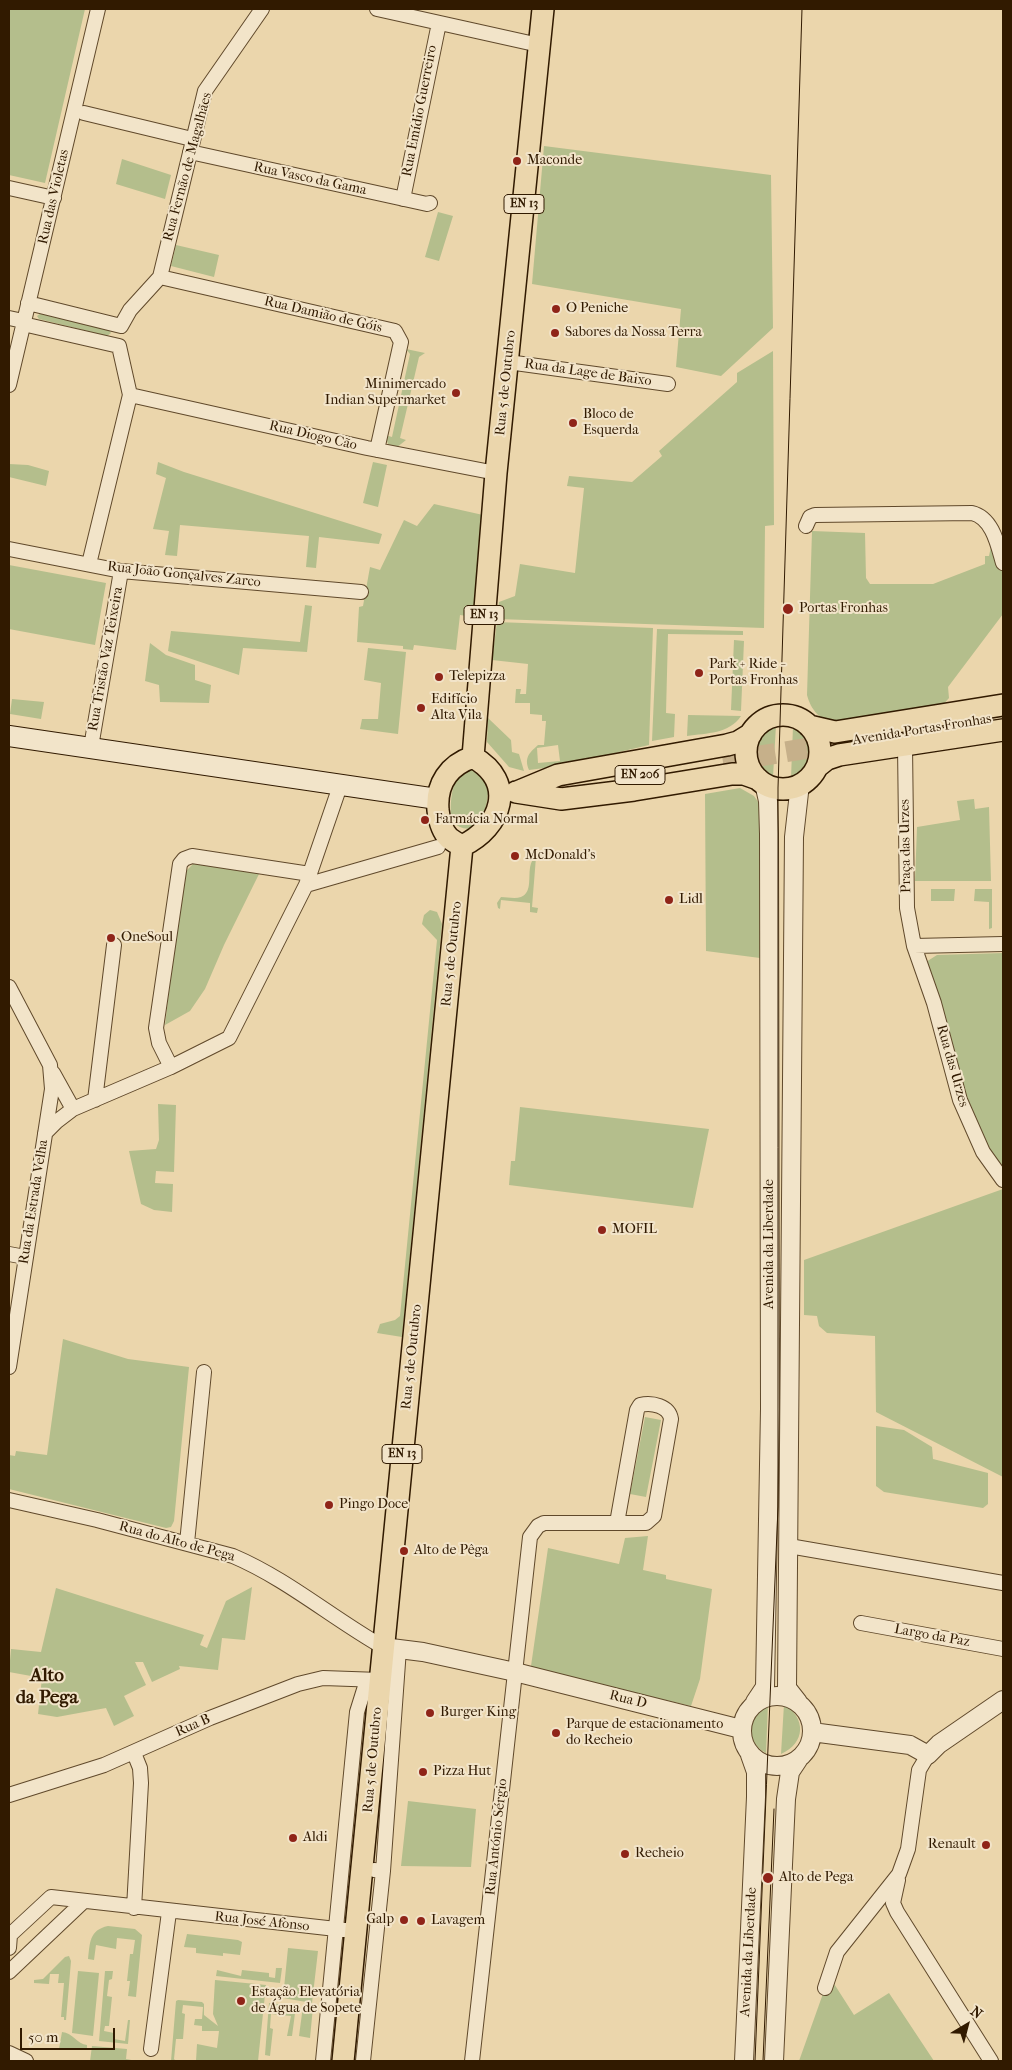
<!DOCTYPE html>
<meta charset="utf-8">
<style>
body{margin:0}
#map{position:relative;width:1012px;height:2070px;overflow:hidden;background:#ebd6ac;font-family:"IM FELL French Canon",serif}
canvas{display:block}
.frame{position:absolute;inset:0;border:10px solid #311a00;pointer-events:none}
.north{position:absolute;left:942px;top:2000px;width:50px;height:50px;-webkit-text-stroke:4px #f2e4c9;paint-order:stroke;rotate:37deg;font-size:14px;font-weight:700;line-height:20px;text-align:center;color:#311a00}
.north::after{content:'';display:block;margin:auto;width:18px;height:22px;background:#311a00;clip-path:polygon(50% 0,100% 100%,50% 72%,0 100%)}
.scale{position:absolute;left:20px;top:2028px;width:95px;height:22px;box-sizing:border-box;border:2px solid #311a00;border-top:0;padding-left:6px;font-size:15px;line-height:18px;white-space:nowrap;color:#311a00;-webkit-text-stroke:4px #f2e4c9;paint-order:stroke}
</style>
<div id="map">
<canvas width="1012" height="2070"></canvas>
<div class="frame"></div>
<div class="north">N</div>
<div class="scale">50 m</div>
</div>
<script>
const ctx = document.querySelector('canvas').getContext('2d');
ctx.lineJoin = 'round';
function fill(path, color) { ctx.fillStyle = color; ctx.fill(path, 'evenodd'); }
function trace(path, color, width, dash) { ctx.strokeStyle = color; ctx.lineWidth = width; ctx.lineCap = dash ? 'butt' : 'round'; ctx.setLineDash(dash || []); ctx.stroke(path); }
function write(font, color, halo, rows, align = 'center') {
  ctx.font = font + ' "IM FELL French Canon",serif'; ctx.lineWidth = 4; ctx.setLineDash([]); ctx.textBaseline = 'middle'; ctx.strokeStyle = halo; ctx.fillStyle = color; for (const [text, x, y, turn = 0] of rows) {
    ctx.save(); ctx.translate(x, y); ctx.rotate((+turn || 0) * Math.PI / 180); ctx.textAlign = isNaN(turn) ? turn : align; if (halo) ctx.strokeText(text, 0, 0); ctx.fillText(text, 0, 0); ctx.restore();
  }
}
const green = new Path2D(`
 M9 9H85L45 183 9 175Z
 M544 146 771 175 773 328 721 376 676 367 681 309 532 284Z
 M122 159 171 175 165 199 116 184Z
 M438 212 453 216 439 261 425 257Z
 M176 245 219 255 214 277 171 266Z
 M41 313 109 330 111 333 107 336 39 319 37 316Z
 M406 349 425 353 419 357 400 438 406 440 396 448 388 444 385 435 392 437 410 354Z
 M773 351 774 525 765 526 764 628 497 619 499 602 515 596 520 564 575 573 584 488 567 486 569 476 632 482 662 456 659 451 737 382V373Z
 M158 462 184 472 382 534 379 544 319 537 316 568 306 567 309 536 180 525 177 556 165 555 169 531 153 529 166 478 156 474Z
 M373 462 387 465 378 507 363 503Z
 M9 464 28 465 49 471 46 486 9 477Z
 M434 504 483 515 474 617 460 615 456 650 414 645 413 650 403 649V646L357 642 359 607 363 606 370 567 380 570 404 520 417 526Z
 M812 531 865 533 866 578 870 584H933L985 564V556H989L993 537 1003 572V614L948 687 949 698 942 706 836 722C820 721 811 710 807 695Z
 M9 565 106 583 95 645 9 629Z
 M305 605 312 606 307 652 243 648 239 675 168 651 171 631 300 642Z
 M497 622 653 628 649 745 560 766 529 770C524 758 529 753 538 745H544L546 721H542V715L530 714V703H515L516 689H521L520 694H526L528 664 492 660ZM558 745 560 761 538 763 537 748Z
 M657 629 743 631V635L668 634 666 713 675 714 674 737 652 741Z
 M734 640 744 641 741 711 731 710Z
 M150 643 166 655 195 665V680L211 685 209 703 160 702 159 685 145 681Z
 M368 648 406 652 398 734 360 729 362 719H378L381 683 364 680Z
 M12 699 44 702 41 719 10 714Z
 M688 715 741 716C729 734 707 733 687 736Z
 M488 718 511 740 512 752 519 754 524 771 509 767 487 742Z
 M776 725 773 777C747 764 748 734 776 725Z
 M793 726C819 738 819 768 791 778Z
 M472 768 488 780C489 801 486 810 476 828 464 830 459 828 451 820 450 804 451 791 457 776Z
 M740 788 754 796 761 806 760 958 706 951 705 794Z
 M974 799 975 809 989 807 991 881H915L917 827 960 820 957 801Z
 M545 853V857H536L532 907 538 908 537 913 530 912V903L501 900 500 909 498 908 497 903 501 897C507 897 515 899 521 897 539 890 518 857 545 853Z
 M195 862 259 874 224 945 205 989 190 1011 165 1025 183 874Z
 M931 889H955L954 901H931Z
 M975 889H992V928L989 929V902L974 901Z
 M430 910 437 912 442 924 402 1337 377 1333 380 1324 395 1320 400 1316 437 940 422 924 424 915Z
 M1003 953V1179L965 1112 926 962 937 955Z
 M158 1104 176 1105 174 1172 156 1171 155 1183 173 1184 172 1212 154 1210 141 1204 129 1151 156 1149 159 1140Z
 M520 1107 709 1129 693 1208 509 1185 511 1161H515Z
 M1003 1189V1477L876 1412 875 1336 827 1333 819 1326 817 1316 804 1315V1260Z
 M63 1339 128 1359 189 1367 174 1521 171 1527 166 1528 9 1489V1455L15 1456 16 1451 47 1455Z
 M645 1417 661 1420 646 1497 630 1494Z
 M876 1426 904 1430 932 1447 933 1459 988 1473V1504L983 1508 884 1492 876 1486Z
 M648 1536 643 1570 666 1575V1579L712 1589 700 1679 691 1706 538 1670 531 1666 548 1548 619 1564 625 1538Z
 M252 1587 245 1640 222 1638 218 1670 179 1666 180 1669 152 1682 143 1662H135L146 1685 124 1696 134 1716 114 1726 106 1708 57 1717 38 1714 42 1678 9 1672 11 1649 41 1652 56 1588 204 1635 200 1645 207 1648 226 1601Z
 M768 1704 766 1753C745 1742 741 1712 768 1704Z
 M784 1704C806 1718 806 1743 781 1754Z
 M408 1801 476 1809 471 1867 401 1866Z
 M108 1926 135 1929 142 1935 136 1997 128 1996 130 1981H127L130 1954H133L135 1940 117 1938 116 1949 96 1945 94 1960 88 1959C90 1943 89 1930 108 1926Z
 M187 1934 238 1940 242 1942 240 1955 223 1953V1956L196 1953V1948L184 1947Z
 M288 1948 318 1951 312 2003 283 1998Z
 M69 1956 71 1961 66 2020H64V2017H61L64 1983H58L59 1974H50L49 1984 34 1983V1980L43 1979 65 1957Z
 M276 1968H282L280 1983 216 1976 217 1970 241 1976 242 1970 269 1973V1977L275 1978Z
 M78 1971 99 1973 93 2036 72 2033Z
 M105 1971H113L112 1979 109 1980 107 1996 112 1997 109 2026H105L104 2031 114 2033V2039L125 2041 128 2020H130L128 2044 99 2041Z
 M831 1979 854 2015 889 1993 934 2061H799L825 1988Z
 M215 1980 266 1985 258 2061H196L197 2044 217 2048 219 2031H202V2026L194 2025 195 2019H202L203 2007 183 2005 182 2013 185 2014 183 2039H176L174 2059 176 2061H171L176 2001 178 2000 202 2002 204 2004V2015L218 2026 213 2014Z
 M269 2003 296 2006 292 2036H287L291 2016 271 2014 270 2028 273 2029 270 2056 265 2055Z
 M303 2006 313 2007 310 2038 299 2036Z
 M62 2032C73 2033 77 2044 87 2045V2049H59Z
 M92 2046 127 2049 126 2059 137 2061H90Z`);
const primaryTunnel = new Path2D(`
 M723 762 840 743`);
const minor = new Path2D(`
 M377 9 539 45
 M84 113 192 139
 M190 152 427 204 430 203
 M9 188 54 198
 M403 199 439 23
 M160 277 395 331 401 342 377 450
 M28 303 121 326 130 310 160 277 205 91 262 9
 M9 318 23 321
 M23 324 119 346 130 395 89 564
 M508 362 668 384
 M9 385 98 9
 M130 395 367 448 496 473
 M806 526 810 517 815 515 972 513C993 518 998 546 1003 563
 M9 549 121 571 361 592
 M905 746 907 908 914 946 934 1003 960 1100 983 1152 1003 1180
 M91 747 121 571
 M306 885 438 847
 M914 946 1003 944
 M9 987 50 1065 52 1089 9 1367
 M171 1067 159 1043 156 1028 180 864 184 859 192 856 310 874
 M53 1073 73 1109
 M95 1100 114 945
 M45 1133 56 1122 73 1109 171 1067 229 1038 306 885 341 783
 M9 1254 25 1257
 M9 1500 97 1520 233 1556C287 1579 332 1618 383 1647
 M187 1543 204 1372
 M789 1546 1003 1583
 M861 1623 1003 1649
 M9 1795 104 1765 210 1718 298 1684 323 1678 380 1680
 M383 1871 399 1649
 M898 1880 893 1903 897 1912 991 2061
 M134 1908 141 1783 140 1768 134 1753
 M9 1948 10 1935 51 1897 345 1930
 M9 1972 84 1901
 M825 1988 837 1952 899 1874 908 1849 919 1770 928 1755
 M151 2049 169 1912
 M9 2053 26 2061
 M323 2061 357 1712 367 1680
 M363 2061 383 1871 374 1870
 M472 2061 530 1537 538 1526 544 1523H646L654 1516 671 1419C669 1406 652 1402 640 1405L637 1410 617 1523`);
const tertiary = new Path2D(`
 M383 1647 423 1652 515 1672 741 1729
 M742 1731a35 35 0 1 1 70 0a35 35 0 1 1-70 0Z
 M755 1702 765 1687 770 1409 769 834 768 801 764 783
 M798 1702 787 1688 794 837 800 784
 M812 1732 910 1745 928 1755 939 1744 1003 1700
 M744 2061 756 1797V1772L750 1755
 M774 2061 786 1799 790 1772 798 1760`);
const secondary = new Path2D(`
 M9 736 437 799`);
const primary = new Path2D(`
 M746 752a37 37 0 1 1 74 0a37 37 0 1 1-74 0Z
 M809 726 835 732 1003 705
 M473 757 496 473 543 9
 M473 757C517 782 502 827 462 846 458 844 453 841 449 838 442 831 439 819 438 810 436 784 449 765 473 757Z
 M817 767 827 759 839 755 1003 730
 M516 792 561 799 634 790 732 774H744L758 779
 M517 792 558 775 727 745 738 742 751 734
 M343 2061 462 846`);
const tram = new Path2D(`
 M755 2061 778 1507V788L802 9
 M763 2061 774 1809`);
const markers = [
 [517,161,5,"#8f2418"],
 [556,309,5,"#8f2418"],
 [555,333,5,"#8f2418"],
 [456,393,5,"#8f2418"],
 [573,423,5,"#8f2418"],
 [788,609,6,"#8f2418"],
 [699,673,5,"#8f2418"],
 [439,677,5,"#8f2418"],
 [421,708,5,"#8f2418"],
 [425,820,5,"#8f2418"],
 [515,856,5,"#8f2418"],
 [669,900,5,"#8f2418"],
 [111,938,5,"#8f2418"],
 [602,1230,5,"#8f2418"],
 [329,1505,5,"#8f2418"],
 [404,1551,5,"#8f2418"],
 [430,1713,5,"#8f2418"],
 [556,1733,5,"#8f2418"],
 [423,1772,5,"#8f2418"],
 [293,1838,5,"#8f2418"],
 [986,1845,5,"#8f2418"],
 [625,1854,5,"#8f2418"],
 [768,1878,6,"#8f2418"],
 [404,1920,5,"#8f2418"],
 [421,1921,5,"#8f2418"],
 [241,2001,5,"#8f2418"]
];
const shields = [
 [524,204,40],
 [484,615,40],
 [640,775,50],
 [402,1454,40]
];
const shieldNames = [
 ["EN 13",524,204],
 ["EN 13",484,615],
 ["EN 206",640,775],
 ["EN 13",402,1454]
];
const streetNames = [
 ["Rua Emídio Guerreiro",420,111,-79],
 ["Rua Fernão de Magalhães",188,167,-75],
 ["Rua Vasco da Gama",310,179,12],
 ["Rua das Violetas",54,197,-77],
 ["Rua Damião de Góis",323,315,13],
 ["Rua da Lage de Baixo",588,373,8],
 ["Rua 5 de Outubro",506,383,-84],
 ["Rua Diogo Cão",313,436,13],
 ["Rua João Gonçalves Zarco",184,575,6],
 ["Rua Tristão Vaz Teixeira",106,659,-80],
 ["Avenida Portas Fronhas",922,730,-9],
 ["Praça das Urzes",906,846,-91],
 ["Rua 5 de Outubro",452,954,-84],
 ["Rua das Urzes",952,1066,74],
 ["Rua da Estrada Velha",34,1202,-81],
 ["Avenida da Liberdade",770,1244,-90],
 ["Rua 5 de Outubro",412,1357,-84],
 ["Rua do Alto de Pega",177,1542,15],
 ["Largo da Paz",932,1636,10],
 ["Rua D",628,1700,14],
 ["Rua B",193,1726,-24],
 ["Rua 5 de Outubro",373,1760,-85],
 ["Rua António Sérgio",497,1837,-84],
 ["Rua José Afonso",262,1922,6],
 ["Avenida da Liberdade",749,1952,-87]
];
const poiNames = [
 ["Maconde",527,161],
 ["O Peniche",566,309],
 ["Sabores da Nossa Terra",565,333],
 ["Minimercado",446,385,"right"],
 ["Indian Supermarket",446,401,"right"],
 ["Bloco de",583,415],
 ["Esquerda",583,431],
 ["Portas Fronhas",799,609],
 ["Park + Ride -",709,665],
 ["Portas Fronhas",709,681],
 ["Telepizza",449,677],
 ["Edifício",431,700],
 ["Alta Vila",431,716],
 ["Farmácia Normal",435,820],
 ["McDonald's",525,856],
 ["Lidl",679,900],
 ["OneSoul",121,938],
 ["MOFIL",612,1230],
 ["Pingo Doce",339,1505],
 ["Alto de Pêga",414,1551],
 ["Burger King",440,1713],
 ["Parque de estacionamento",566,1725],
 ["do Recheio",566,1741],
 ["Pizza Hut",433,1772],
 ["Aldi",303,1838],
 ["Renault",976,1845,"right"],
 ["Recheio",635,1854],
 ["Alto de Pega",779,1878],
 ["Galp",394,1920,"right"],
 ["Lavagem",431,1921],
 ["Estação Elevatória",251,1993],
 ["de Água de Sopete",251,2009]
];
const districtNames = [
 ["Alto",47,1676],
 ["da Pega",47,1698]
];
fill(green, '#b4be8c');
trace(primaryTunnel, '#c6b08a', 21, [21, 11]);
trace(minor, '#60492b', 16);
trace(tertiary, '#60492b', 20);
trace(secondary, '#311a00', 22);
trace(primary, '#311a00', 24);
trace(minor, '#f2e4c9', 14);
trace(tertiary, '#f2e4c9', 18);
trace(secondary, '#f2e4c9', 20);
trace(primary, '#ebd6ac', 21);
trace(tram, '#311a00', 1);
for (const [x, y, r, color] of markers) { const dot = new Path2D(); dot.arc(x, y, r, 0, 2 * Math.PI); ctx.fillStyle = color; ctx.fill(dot); trace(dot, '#f2e4c9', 2); }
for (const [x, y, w] of shields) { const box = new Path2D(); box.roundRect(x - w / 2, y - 9.5, w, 19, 4); ctx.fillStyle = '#f2e4c9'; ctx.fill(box); trace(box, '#311a00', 1); }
write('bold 12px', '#311a00', null, shieldNames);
write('14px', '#311a00', '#f2e4c9', streetNames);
write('14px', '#311a00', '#f2e4c9', poiNames, 'left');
write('bold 19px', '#311a00', '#f2e4c9', districtNames);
</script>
